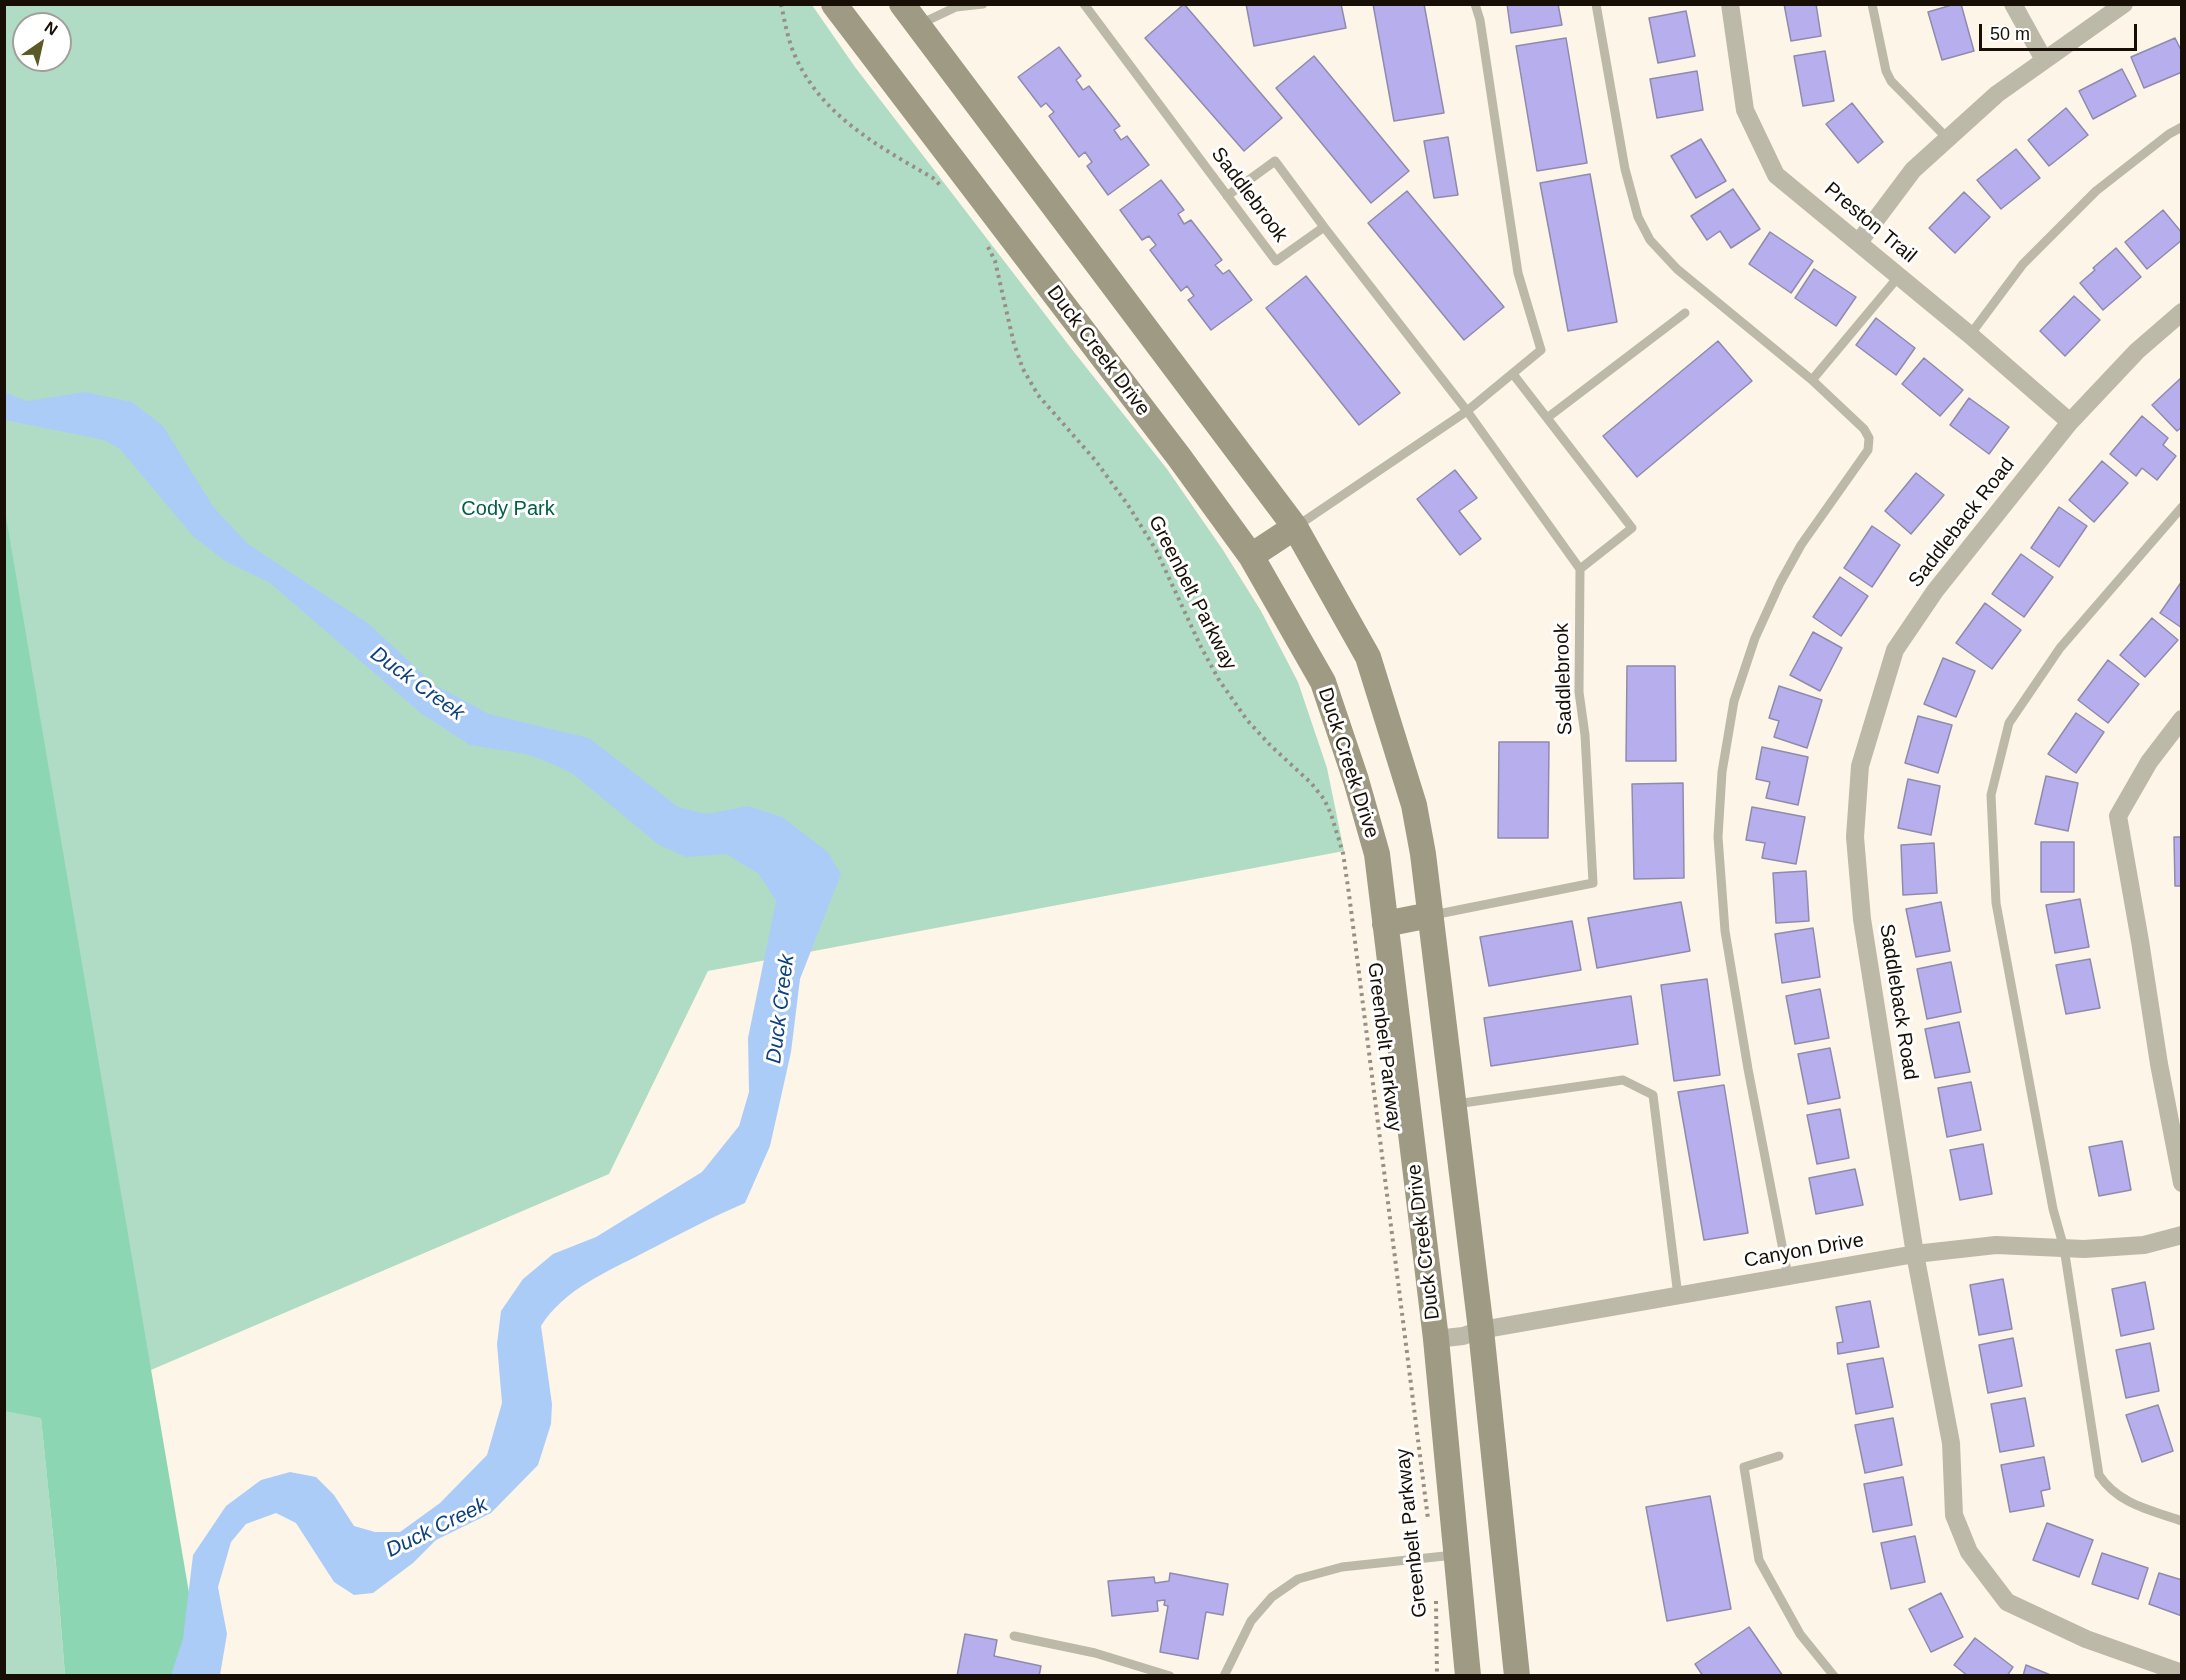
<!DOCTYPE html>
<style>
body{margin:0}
#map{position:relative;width:2186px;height:1680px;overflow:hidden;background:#fef5e9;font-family:Arial,sans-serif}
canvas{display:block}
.frame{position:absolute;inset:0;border:6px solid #170f05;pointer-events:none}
.north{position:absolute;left:12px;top:12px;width:60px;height:60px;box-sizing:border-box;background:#fff;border:2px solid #a29f9b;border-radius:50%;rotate:34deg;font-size:16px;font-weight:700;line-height:24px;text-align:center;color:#170f05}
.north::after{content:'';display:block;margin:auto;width:21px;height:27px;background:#5b5a27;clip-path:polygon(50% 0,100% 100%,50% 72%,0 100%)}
.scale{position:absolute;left:1979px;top:24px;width:158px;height:27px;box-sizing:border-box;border:3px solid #170f05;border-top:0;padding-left:8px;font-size:18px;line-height:21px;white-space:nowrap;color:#170f05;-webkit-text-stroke:4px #fff;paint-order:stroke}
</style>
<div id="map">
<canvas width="2186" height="1680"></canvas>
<div class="frame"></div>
<div class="north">N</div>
<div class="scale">50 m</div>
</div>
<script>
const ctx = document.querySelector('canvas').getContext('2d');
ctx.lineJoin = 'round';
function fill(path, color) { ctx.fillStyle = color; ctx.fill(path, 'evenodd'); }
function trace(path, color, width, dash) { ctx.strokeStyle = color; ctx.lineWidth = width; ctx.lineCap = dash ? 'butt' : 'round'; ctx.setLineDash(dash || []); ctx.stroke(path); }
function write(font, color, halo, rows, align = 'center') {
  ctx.font = font + ' Arial,sans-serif'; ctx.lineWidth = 6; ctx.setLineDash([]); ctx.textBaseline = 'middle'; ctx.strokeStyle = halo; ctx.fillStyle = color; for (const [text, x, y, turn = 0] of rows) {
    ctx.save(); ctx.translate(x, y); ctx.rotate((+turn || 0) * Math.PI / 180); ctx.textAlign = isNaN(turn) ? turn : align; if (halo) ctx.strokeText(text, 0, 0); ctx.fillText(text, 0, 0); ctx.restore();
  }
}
const green = new Path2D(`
 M5 5H812L855 67 1074 352 1167 469 1223 550 1261 611 1298 682 1327 768 1344 851 708 971 609 1174 41 1417 56 1565 65 1675 5 1676ZM24 24H60V60H24Z`);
const forest = new Path2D(`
 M4 505 203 1675H65L56 1565 41 1418 5 1411Z`);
const water = new Path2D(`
 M4 392 27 401 85 392 132 402 163 426 214 508 248 544 369 624 433 684 489 714 589 738 678 807 707 814 748 806 782 817 828 852 841 874 800 979 791 1052 770 1146 745 1203C710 1218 678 1235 645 1252 607 1272 564 1289 541 1326L552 1404 551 1424 538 1465 491 1513 436 1540 413 1563 373 1593 354 1595 334 1582 296 1523 276 1513 246 1524 231 1542 218 1587 227 1634 220 1675H171L183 1639 193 1555 226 1506 261 1480 290 1472 316 1477 334 1495 354 1526 375 1532H400L440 1503 487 1455 502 1403 497 1344 501 1311 523 1279 553 1254 596 1237 702 1172 739 1126 749 1092 748 1038 776 901 759 874 726 854 686 857 659 845 573 774 550 763 526 754 470 745 422 714 270 583 225 561 193 536 120 449 104 440 5 420Z`);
const building = new Path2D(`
 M1184 4 1282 118 1244 151 1145 38Z
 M1246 4H1341L1346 28 1254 46Z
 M1373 4H1424L1444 113 1394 121Z
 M1507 4H1558L1562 25 1511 33Z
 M1784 4H1816L1821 36 1791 41Z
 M1955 4H1961L1974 51 1942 60 1928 12Z
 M1686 11 1695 56 1658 63 1649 18Z
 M1566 38 1587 163 1537 171 1516 46Z
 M2175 38 2182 52V72L2144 88 2131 57Z
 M1059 47 1081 76 1076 80 1083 90 1089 86 1120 126 1114 130 1121 140 1127 136 1149 165 1108 195 1087 166 1092 162 1085 152 1079 157 1049 116 1054 112 1046 103 1041 107 1018 77Z
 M1825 51 1834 101 1803 106 1794 56Z
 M1314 56 1409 171 1371 203 1276 88Z
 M2122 69 2136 96 2093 119 2079 91Z
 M1697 71 1703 110 1657 118 1650 79Z
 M1852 103 1883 142 1858 163 1826 124Z
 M2066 108 2088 135 2049 166 2028 140Z
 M1448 137 1458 195 1434 198 1424 141Z
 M1701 139 1726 181 1696 198 1671 156Z
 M2016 149 2040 178 2001 209 1977 180Z
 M1590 174 1617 322 1568 331 1540 183Z
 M1161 180 1184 210 1178 214 1184 224 1191 220 1222 260 1215 265 1223 274 1229 270 1252 300 1211 330 1188 300 1194 296 1187 286 1181 291 1150 250 1156 245 1149 236 1142 240 1120 210Z
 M1733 189 1760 229 1731 248 1720 231 1707 240 1691 216Z
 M1407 191 1504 307 1464 340 1368 223Z
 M1964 192 1990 217 1955 253 1929 228Z
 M2163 210 2182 233V240L2147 269 2125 242Z
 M1770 232 1813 261 1791 293 1749 264Z
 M2116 248 2141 277 2103 310 2080 283 2095 270 2093 268Z
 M1814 269 1856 297 1836 326 1795 298Z
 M1306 276 1400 393 1359 425 1266 308Z
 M2074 296 2100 320 2065 356 2040 331Z
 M1876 318 1915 348 1896 375 1856 345Z
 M1718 341 1752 381 1637 477 1603 436Z
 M1924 358 1963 390 1940 416 1902 384Z
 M2182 377V427L2177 431 2152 405Z
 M1969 398 2009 427 1989 454 1950 425Z
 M2142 416 2168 438 2163 445 2176 456 2157 480 2142 468 2136 476 2110 454Z
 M2102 461 2128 483 2094 522 2069 500Z
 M1455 470 1477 498 1459 511 1481 539 1460 555 1417 499Z
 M1916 473 1944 495 1911 534 1885 511Z
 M2059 507 2087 526 2059 567 2031 548Z
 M1872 526 1900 545 1872 587 1844 568Z
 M2021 554 2053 577 2024 617 1992 594Z
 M1840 577 1868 596 1841 636 1813 617Z
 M2182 581V628L2160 613Z
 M1985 603 2021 630 1992 669 1956 643Z
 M2152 618 2178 640 2145 677 2120 655Z
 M1813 632 1842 648 1820 691 1790 675Z
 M1943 658 1975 671 1956 717 1924 704Z
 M2108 660 2139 684 2108 723 2078 700Z
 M1627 666H1675L1676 761H1626Z
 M1779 686 1822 700 1807 748 1774 737 1779 721 1769 718Z
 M2076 713 2104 732 2076 773 2048 754Z
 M1918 716 1952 725 1938 773 1905 763Z
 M1499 742H1549L1548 838H1498Z
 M1762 747 1808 757 1798 805 1766 798 1770 782 1756 779Z
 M2046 776 2078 783 2068 831 2035 824Z
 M1908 779 1940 786 1931 835 1898 828Z
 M1683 783 1684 878 1634 879 1632 784Z
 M1752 807 1805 817 1796 864 1762 858 1765 843 1746 840Z
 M2174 837H2182V886H2175Z
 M2041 842H2074V892H2041Z
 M1934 843 1937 893 1903 895 1901 845Z
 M1806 871 1809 921 1776 923 1773 873Z
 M2080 899 2089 947 2055 953 2046 905Z
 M1681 902 1690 951 1597 968 1588 918Z
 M1941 902 1950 951 1916 957 1906 909Z
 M1572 921 1581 970 1489 986 1480 937Z
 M1813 928 1820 977 1782 983 1775 934Z
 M2090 959 2100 1008 2066 1014 2056 965Z
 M1951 962 1961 1012 1927 1019 1917 969Z
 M1707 979 1720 1075 1674 1081 1661 985Z
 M1820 989 1829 1038 1795 1044 1786 996Z
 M1631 996 1638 1044 1491 1066 1484 1018Z
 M1959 1022 1970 1072 1935 1078 1925 1029Z
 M1830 1048 1840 1098 1808 1104 1798 1054Z
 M1971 1082 1981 1130 1947 1137 1938 1088Z
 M1724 1085 1748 1233 1704 1240 1678 1092Z
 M1840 1109 1849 1158 1817 1164 1807 1115Z
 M2122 1141 2131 1190 2099 1196 2089 1147Z
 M1983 1144 1992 1194 1960 1200 1950 1150Z
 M1855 1169 1863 1205 1816 1214 1809 1178Z
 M2003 1279 2012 1329 1979 1335 1970 1285Z
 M2145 1282 2154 1329 2121 1336 2112 1289Z
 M1870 1301 1879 1347 1838 1354 1837 1343 1843 1342 1836 1307Z
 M2013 1338 2022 1386 1988 1393 1979 1345Z
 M2150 1343 2159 1391 2126 1398 2116 1350Z
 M1883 1358 1893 1407 1856 1414 1847 1364Z
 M2025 1398 2034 1446 2000 1452 1991 1404Z
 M2158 1405 2173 1451 2142 1462 2126 1415Z
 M1893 1418 1902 1465 1865 1473 1855 1425Z
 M2044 1457 2050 1489 2041 1491 2044 1506 2010 1512 2001 1465Z
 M1903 1477 1912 1525 1873 1532 1864 1484Z
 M1710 1496 1731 1609 1667 1621 1646 1507Z
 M2047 1523 2093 1540 2079 1577 2033 1560Z
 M1915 1536 1925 1582 1891 1589 1881 1543Z
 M2102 1553 2148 1568 2138 1599 2092 1584Z
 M1170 1573 1228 1584 1223 1615 1206 1612 1198 1659 1160 1652 1168 1606 1164 1605 1165 1600 1157 1601 1158 1611 1112 1616 1108 1581 1154 1577 1155 1583 1169 1581Z
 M2159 1573 2182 1580V1616L2149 1604Z
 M1941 1593 1963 1637 1931 1652 1909 1609Z
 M1749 1627 1783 1676H1703L1695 1664Z
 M965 1634 997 1640 994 1656 1041 1666 1039 1676H957Z
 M1975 1638 2013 1667 2007 1676H1968L1954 1665Z
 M2026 1665 2053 1676H2023Z`);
const path = new Path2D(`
 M781 4C785 23 788 41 796 58 823 117 880 147 933 178L942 187
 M988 247 995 261 1014 344 1023 369 1038 395 1095 460 1128 505 1156 550 1201 647 1219 680 1247 720 1269 744 1311 783 1324 799 1331 814 1343 853 1349 894 1428 1519
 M1436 1601 1437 1676`);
const lane = new Path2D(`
 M1084 4 1276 261 1324 227 1467 411 1580 569
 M1596 4 1625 169 1638 217 1650 240 1677 269 1812 380 1864 429 1869 438 1868 450 1801 545 1780 583 1755 638 1734 701 1722 772 1718 837 1725 931 1748 1069 1788 1276
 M1872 4 1886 71 1891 81 1948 139
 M920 24 956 7 983 4
 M1227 196 1275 161 1324 227
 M1970 335 2023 264 2096 191 2169 134 2182 127
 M1812 380 1899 276
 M1547 418 1685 313
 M2182 507 2060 648 2009 723 1991 795 1996 903 2053 1209 2064 1248 2099 1475C2118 1504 2150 1510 2182 1521
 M1297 526 1467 411 1541 350 1518 273 1480 20 1475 4
 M1433 915 1593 883 1585 735 1579 692 1580 569 1632 528 1513 374
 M1456 1104 1623 1080 1653 1095 1678 1296
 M1779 1456 1744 1467 1759 1560 1800 1634 1834 1676
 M1014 1636 1095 1653 1170 1676
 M1224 1676 1251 1621 1272 1597 1298 1579 1342 1567 1454 1555`);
const street = new Path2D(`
 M1730 4 1745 110 1776 175 1970 335 2070 422
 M2013 4 2044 60
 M1859 242 1913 170 1997 94 2124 4
 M2182 312 2137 351 2070 422 1935 591 1895 650 1860 766 1855 837 1862 919 1915 1254 1951 1443 1954 1515 1969 1552 2007 1602 2086 1639 2182 1673
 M2182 719 2149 762 2118 816 2140 941 2159 1064 2182 1183
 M1436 1339 1463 1336 1481 1330 1915 1254 1996 1245 2084 1249 2144 1245 2182 1235`);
const secondary = new Path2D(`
 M834 4 1179 457 1251 556 1323 682 1356 780 1377 854 1436 1339 1468 1676
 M902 4 1295 527 1368 657 1414 805 1423 854 1481 1330 1517 1676
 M1251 556 1295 527
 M1385 924 1430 915`);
const streetNames = [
 ["Saddlebrook",1249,195,53],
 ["Preston Trail",1870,223,40],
 ["Duck Creek Drive",1098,351,53],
 ["Saddleback Road",1962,523,-52],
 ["Greenbelt Parkway",1192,593,63],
 ["Saddlebrook",1564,679,-92],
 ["Duck Creek Drive",1348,763,72],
 ["Saddleback Road",1898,1002,81],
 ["Greenbelt Parkway",1384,1047,83],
 ["Duck Creek Drive",1424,1242,-97],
 ["Canyon Drive",1804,1251,-10],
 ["Greenbelt Parkway",1412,1533,-96]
];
const parkNames = [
 ["Cody Park",508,509]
];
const waterNames = [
 ["Duck Creek",417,684,36],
 ["Duck Creek",781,1009,-83],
 ["Duck Creek",437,1528,-26]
];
fill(green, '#b0dcc6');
fill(forest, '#8dd6b3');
fill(water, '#acccf8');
fill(building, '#b7aeed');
trace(building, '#8f8bac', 1.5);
trace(path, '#978f84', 4, [3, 4.5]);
trace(lane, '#bcb9a9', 9);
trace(street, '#bcb9a9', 18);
trace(secondary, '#9f9a84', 26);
write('20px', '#170f05', '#fff', streetNames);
write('20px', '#006142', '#fff', parkNames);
write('italic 21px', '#0c4180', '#fff', waterNames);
</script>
